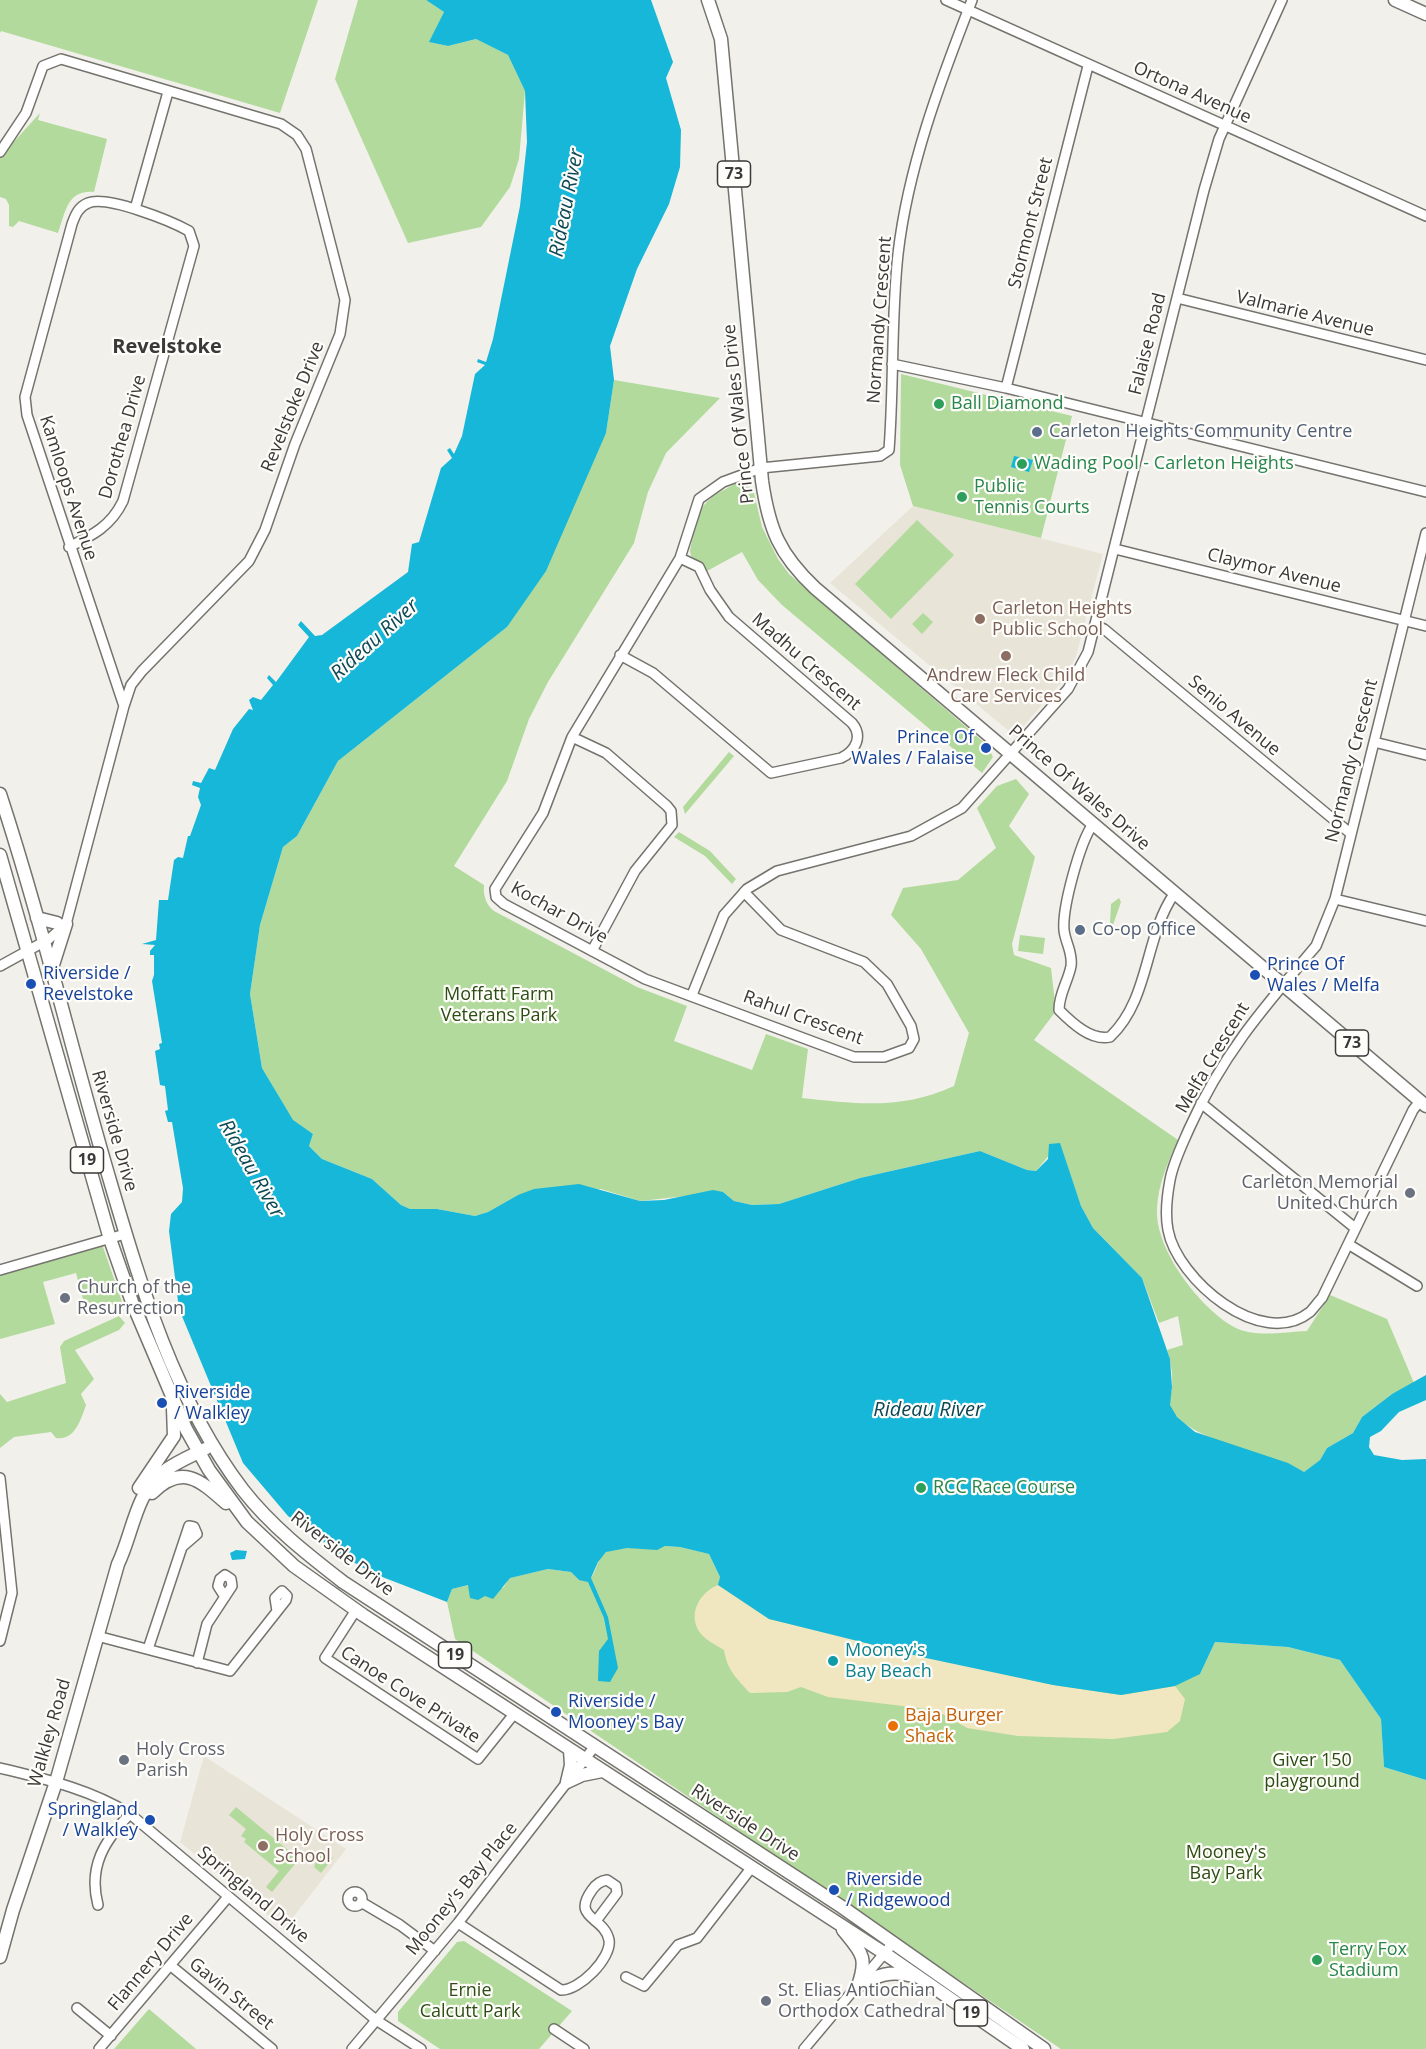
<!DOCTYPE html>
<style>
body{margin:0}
canvas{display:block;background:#f2f0ea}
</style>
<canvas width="1426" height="2049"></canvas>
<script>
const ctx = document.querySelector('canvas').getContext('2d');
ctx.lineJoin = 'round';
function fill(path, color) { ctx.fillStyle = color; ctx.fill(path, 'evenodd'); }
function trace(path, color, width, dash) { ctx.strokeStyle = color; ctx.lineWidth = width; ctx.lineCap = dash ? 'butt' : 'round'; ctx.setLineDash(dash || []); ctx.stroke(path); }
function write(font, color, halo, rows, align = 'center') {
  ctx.font = font + ' "Open Sans",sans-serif'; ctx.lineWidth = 4.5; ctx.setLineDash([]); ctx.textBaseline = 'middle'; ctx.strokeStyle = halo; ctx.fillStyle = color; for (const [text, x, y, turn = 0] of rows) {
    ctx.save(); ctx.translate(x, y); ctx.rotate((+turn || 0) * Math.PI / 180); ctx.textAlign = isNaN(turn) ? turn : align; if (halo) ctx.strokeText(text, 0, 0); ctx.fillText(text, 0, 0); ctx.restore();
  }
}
const built = new Path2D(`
 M913 506 1103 554 1076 656 1066 677 1015 736 830 583Z
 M204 1756 346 1849 284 1929 180 1842Z`);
const green = new Path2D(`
 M0 0H318L280 113 1 31 0 33Z
 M358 0H426L444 12 430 42 448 46 476 39 508 55 525 91 519 159 510 187 481 227 408 243 335 79Z
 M40 113 38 120 107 139 94 192C67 190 66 211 58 233L19 221 13 227 9 226V205L6 199 0 197V157Z
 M901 374 1072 416 1041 538 913 506 900 465Z
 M614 380 720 398 666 453 648 492 634 543 548 682 529 719 507 781 454 866 484 885C483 895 486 905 494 911L637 987 687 1006 674 1041 752 1070 766 1034 808 1049 802 1098C857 1104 902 1110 954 1086L969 1033 921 949 891 915 903 888 958 880 996 848 977 808 997 786 1016 779 1029 794 1009 826 1035 857 1012 944 1014 955 1051 968 1056 1011 1034 1040 1178 1140C1168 1162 1158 1184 1157 1209 1155 1250 1200 1308 1234 1327 1254 1338 1285 1332 1307 1331L1330 1295 1387 1319 1414 1383 1392 1394 1362 1417 1353 1433 1327 1448 1320 1460 1304 1472C1276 1457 1176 1437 1170 1405 1169 1400 1172 1392 1172 1387 1173 1375 1171 1361 1167 1350L1183 1345 1178 1316 1159 1323 1142 1278 1093 1228 1081 1206 1059 1143 1036 1171 1027 1170 980 1151 860 1178 779 1204 752 1205 734 1201 723 1192 640 1201 601 1189 518 1195 488 1212 475 1216 437 1209H410L401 1205 372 1179 322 1159 309 1146 313 1134 293 1121 262 1068 250 994 260 925 283 847 297 836 338 761 507 627 606 433Z
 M739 482 753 489 762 527 778 559 789 574 987 745 993 757 982 773 782 605 758 580 742 552 707 571 691 556 690 551C700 506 697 503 739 482Z
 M917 520 954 555 891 619 855 584Z
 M923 613 933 622 922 634 912 624Z
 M729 752 734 756 685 814 683 807Z
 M679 832 710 851 736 879 732 884 705 856 674 837Z
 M1119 898 1121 902 1113 925 1110 923 1111 904Z
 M1020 935 1045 938 1043 954 1018 951Z
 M102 1244 122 1302 87 1314 76 1273 43 1282 55 1324 0 1339V1276Z
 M119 1316 125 1323 119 1330 75 1350 94 1379 81 1394 86 1405C81 1419 75 1441 56 1438L51 1432 14 1437 0 1448V1394L7 1402 66 1383 60 1347 64 1341Z
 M665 1546 680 1547 709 1554 720 1577 719 1585 1200 1674 1215 1642 1288 1647 1340 1660 1381 1719 1384 1767 1426 1780V2049H1061L455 1639 447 1602 452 1589 468 1585 485 1596 504 1587 509 1578 548 1569 571 1572 579 1580 591 1578C597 1570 597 1559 605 1553 622 1541 647 1554 665 1546Z
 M236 1807 299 1859 272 1892 266 1887 279 1871 244 1842 246 1839 241 1836 246 1829 229 1815Z
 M325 1851 333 1858 321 1873 314 1867 316 1861H308Z
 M464 1941 572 2011 539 2049H440L398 2021V2012L457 1942Z
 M149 2009 196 2049H114Z`);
const sand = new Path2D(`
 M718 1585 769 1619 1053 1685 1121 1695 1175 1686 1185 1699 1180 1721 1167 1732 1113 1739 1018 1736 967 1728 936 1710 828 1697 801 1687 787 1692 750 1693C737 1679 727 1670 724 1650 716 1645 707 1641 701 1634 686 1615 700 1592 718 1585Z`);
const water = new Path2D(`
 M426 0H651L673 62 666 78 681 130 680 167 669 204 637 269 610 346 614 380 606 433 546 571 507 627 338 761 297 836 283 847 260 925 250 994 262 1068 293 1120 313 1134 309 1146 322 1159 372 1179 401 1205 410 1209H437L475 1216 488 1212 518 1195 534 1189 579 1184 640 1201 664 1200 713 1190 723 1192 734 1201 752 1205 779 1204 860 1178 980 1151 1027 1170 1036 1171 1048 1159 1049 1144 1060 1143 1081 1206 1093 1228 1142 1278 1170 1359 1172 1387 1170 1405 1177 1417 1195 1432 1288 1463 1304 1472 1320 1460 1327 1448 1353 1433 1362 1417 1392 1394 1426 1375V1400L1399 1412 1381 1431 1370 1437 1369 1447 1374 1455 1402 1460 1426 1459V1780L1384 1767 1381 1719 1340 1660 1288 1647 1215 1642 1200 1674 1175 1686 1121 1695 1053 1685 926 1658 769 1619 718 1585 720 1577 709 1554 680 1547 665 1546 657 1550 627 1548 606 1552 598 1562 591 1578 608 1617 618 1668 610 1682 598 1681 599 1651 608 1639 604 1618 588 1582 579 1580 571 1572 548 1569 510 1578 493 1599 485 1596 478 1600 470 1598 468 1585 452 1589 447 1602 372 1573 338 1553 288 1516 243 1463 179 1309 169 1231 171 1214 182 1202 183 1188 172 1122H168L165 1111 168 1110 165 1086 160 1085 155 1051 160 1049 159 1044 162 1043 152 981 154 975V955H150V951L155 945 142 944 156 940 159 900H168L174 860 178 857 183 858 188 836H190L201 805 198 797 200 788 192 785 193 781 201 783 209 768 215 770 233 729 249 709 253 710 249 700 253 697 261 700 273 685 267 678 269 675 276 682 309 637 298 625 301 621 315 636 322 635 408 572 412 544 419 542 441 468 452 458 447 450 450 448 454 454 462 436 475 374 485 365 477 362 478 359 486 362 493 339 520 206 527 142 525 91 508 55 476 39 448 46 429 42 444 12Z
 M1014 456 1033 460 1029 472 1011 467Z
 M236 1550 247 1551 245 1559 232 1560 230 1553Z`);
const minor = new Path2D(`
 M946 0 1426 216
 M0 152 26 113 43 66 61 59 281 124 297 135 306 149 345 300 340 334 295 444 265 530 249 561 142 671 131 685 124 706 66 924 49 939 0 966
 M135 209 168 92
 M1177 298 1426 360
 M892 364 1006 388 1426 492
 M1006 388 1088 66
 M69 547C93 535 111 526 123 501L194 246 189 231C171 221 107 195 88 203 78 207 75 216 72 224L25 397 27 415 124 706
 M1115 549 1426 626
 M1095 625 1104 629 1350 833
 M620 655 653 673 771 773 841 758C856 751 863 736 852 723L729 617 710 590 699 567 680 558
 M572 737 606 753 667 806 671 811 672 825 635 871 592 951
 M1374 742 1426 755
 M1093 824C1080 842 1062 908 1064 930 1065 942 1073 952 1071 966 1068 982 1059 993 1059 1010 1072 1023 1091 1041 1110 1037 1150 999 1144 938 1174 894
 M744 892 781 930 864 962 887 984 911 1026 914 1039 909 1048 884 1057H854L645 979 504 904 496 897 495 889 543 813 572 737 680 558 699 499 723 482 761 468 880 456 889 450C894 385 891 319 898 254 908 167 940 82 972 0
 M1335 899 1426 921
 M692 995 724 915 747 889 777 871 911 836 962 808 1068 689 1088 652 1204 190 1219 139 1282 0
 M1420 1101 1413 1110 1322 1298C1318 1302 1314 1308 1310 1312 1261 1351 1177 1279 1168 1230 1165 1215 1167 1196 1170 1180 1173 1163 1182 1145 1189 1129 1222 1055 1264 1007 1316 946L1335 899 1426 533
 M1201 1103 1355 1228
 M1348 1244 1417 1286
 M0 1270 125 1234
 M0 1478 12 1593 0 1641
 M356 1610 325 1658 478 1759 514 1714
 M97 1636 230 1671 286 1600 287 1596 282 1591 275 1598 277 1611
 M148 1649 182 1547 197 1534 194 1527 189 1526 182 1547
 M197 1663 207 1624 232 1586 231 1579 225 1575 220 1579 218 1586 225 1597
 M0 1768C45 1779 90 1789 130 1814L376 2020 421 2049
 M348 1899a7 7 0 1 1 14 0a7 7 0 1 1-14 0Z
 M361 1902 400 1925 435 1951
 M98 1905C88 1867 104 1841 130 1814
 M458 1923 561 1990C579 1991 612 1958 609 1940 604 1916 571 1919 592 1890 596 1884 600 1881 607 1880L616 1886 617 1893 596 1921
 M170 1965 272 2049
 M626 1977 644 1986 678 1945 697 1938 752 1867
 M77 2008 111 2036
 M554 2029 584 2049
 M99 2049 228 1897
 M352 2049 458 1923 595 1746
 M804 2049 893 1943`);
const major = new Path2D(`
 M708 0 721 39 762 481C769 529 779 554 815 588L1426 1106
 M1395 0 1426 14
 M0 794C41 919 71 1048 108 1174 140 1283 173 1398 243 1490 271 1526 307 1554 343 1582L842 1907 1044 2049
 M0 855 110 1239 132 1302 186 1429 209 1470 247 1522 294 1566 363 1615 884 1953 1023 2049
 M37 918 57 923
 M52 968 66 924
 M139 1488 174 1436 173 1408
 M152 1493C182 1463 200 1480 226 1503
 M567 1782 582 1775 602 1771
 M567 1782 571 1765 570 1750
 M843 1930C862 1953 868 1957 858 1986
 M0 1957 13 1910 56 1782 118 1564C133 1533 135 1494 163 1472 176 1462 191 1456 205 1449
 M858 1986C877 1975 891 1970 913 1976`);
const markers = [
 [939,404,6,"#2e9e5b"],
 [1037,432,6,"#5c6f8a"],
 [1022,464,6,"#2e9e5b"],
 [962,497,6,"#2e9e5b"],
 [980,619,6,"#8d6e63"],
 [1006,656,6,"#8d6e63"],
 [986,748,6,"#1a4fb4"],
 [1080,930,6,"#5c6f8a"],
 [1255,975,6,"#1a4fb4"],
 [31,984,6,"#1a4fb4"],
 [1410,1193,6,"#6b7280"],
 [65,1298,6,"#6b7280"],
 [162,1403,6,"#1a4fb4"],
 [921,1488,6,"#2e9e5b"],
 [833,1661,6,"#0f9aa8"],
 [556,1712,6,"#1a4fb4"],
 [893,1726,6,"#e8710a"],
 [124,1760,6,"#6b7280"],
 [150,1820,6,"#1a4fb4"],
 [263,1846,6,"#8d6e63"],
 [834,1890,6,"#1a4fb4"],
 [1317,1960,6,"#2e9e5b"],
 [766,2001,6,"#6b7280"]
];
const shields = [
 [734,174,33],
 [1352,1043,33],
 [87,1160,33],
 [455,1655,33],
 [971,2013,33]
];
const shieldNames = [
 ["73",734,174],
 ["73",1352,1043],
 ["19",87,1160],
 ["19",455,1655],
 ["19",971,2013]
];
const streetNames = [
 ["Ortona Avenue",1192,93,24],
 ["Stormont Street",1031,223,-76],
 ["Valmarie Avenue",1305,314,14],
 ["Normandy Crescent",880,320,-86],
 ["Falaise Road",1148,344,-76],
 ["Revelstoke Drive",293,407,-68],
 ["Prince Of Wales Drive",739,414,-96],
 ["Dorothea Drive",123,437,-74],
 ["Kamloops Avenue",68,488,72],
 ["Claymor Avenue",1274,571,14],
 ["Madhu Crescent",806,662,41],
 ["Senio Avenue",1234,716,40],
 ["Normandy Crescent",1352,761,-76],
 ["Prince Of Wales Drive",1079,788,41],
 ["Kochar Drive",559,913,29],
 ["Rahul Crescent",803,1018,20],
 ["Melfa Crescent",1213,1058,-59],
 ["Riverside Drive",114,1131,74],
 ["Riverside Drive",342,1554,38],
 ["Canoe Cove Private",410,1695,33],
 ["Walkley Road",50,1733,-74],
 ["Riverside Drive",745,1823,33],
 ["Mooney's Bay Place",462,1889,-51],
 ["Springland Drive",253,1895,40],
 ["Flannery Drive",151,1962,-50],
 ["Gavin Street",231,1994,39]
];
const leisureNames = [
 ["Ball Diamond",951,404],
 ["Wading Pool - Carleton Heights",1034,464],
 ["Public",974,487],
 ["Tennis Courts",974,508],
 ["RCC Race Course",933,1488],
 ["Terry Fox",1329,1950],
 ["Stadium",1329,1971]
];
const serviceNames = [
 ["Carleton Heights Community Centre",1049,432],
 ["Co-op Office",1092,930]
];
const educationNames = [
 ["Carleton Heights",992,609],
 ["Public School",992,630],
 ["Andrew Fleck Child",1006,676,"center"],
 ["Care Services",1006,697,"center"],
 ["Holy Cross",275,1836],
 ["School",275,1857]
];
const transitNames = [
 ["Prince Of",974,738,"right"],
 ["Wales / Falaise",974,759,"right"],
 ["Prince Of",1267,965],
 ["Wales / Melfa",1267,986],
 ["Riverside /",43,974],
 ["Revelstoke",43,995],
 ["Riverside",174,1393],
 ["/ Walkley",174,1414],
 ["Riverside /",568,1702],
 ["Mooney's Bay",568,1723],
 ["Springland",138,1810,"right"],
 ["/ Walkley",138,1831,"right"],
 ["Riverside",846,1880],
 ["/ Ridgewood",846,1901]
];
const parkNames = [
 ["Moffatt Farm",499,995],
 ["Veterans Park",499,1016],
 ["Giver 150",1312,1761],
 ["playground",1312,1782],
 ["Mooney's",1226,1853],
 ["Bay Park",1226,1874],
 ["Ernie",470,1991],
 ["Calcutt Park",470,2012]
];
const worshipNames = [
 ["Carleton Memorial",1398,1183,"right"],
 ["United Church",1398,1204,"right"],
 ["Church of the",77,1288],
 ["Resurrection",77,1309],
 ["Holy Cross",136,1750],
 ["Parish",136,1771],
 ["St. Elias Antiochian",778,1991],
 ["Orthodox Cathedral",778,2012]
];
const cultureNames = [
 ["Mooney's",845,1651],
 ["Bay Beach",845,1672]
];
const foodNames = [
 ["Baja Burger",905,1716],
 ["Shack",905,1737]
];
const waterNames = [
 ["Rideau River",567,203,-79],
 ["Rideau River",375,640,-42],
 ["Rideau River",251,1169,60],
 ["Rideau River",928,1410]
];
const neighbourhoodNames = [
 ["Revelstoke",167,347]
];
fill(built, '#e8e4d7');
fill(green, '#b2da9c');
fill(sand, '#f0e7c1');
fill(water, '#16b7d8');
trace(minor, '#75736e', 12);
trace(major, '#75736e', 15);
trace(minor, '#fff', 9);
trace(major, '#fff', 12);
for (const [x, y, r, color] of markers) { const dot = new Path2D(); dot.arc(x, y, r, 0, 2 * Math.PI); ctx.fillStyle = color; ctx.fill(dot); trace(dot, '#fffdfa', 2); }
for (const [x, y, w] of shields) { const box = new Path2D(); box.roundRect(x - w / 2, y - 13, w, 26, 4.5); ctx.fillStyle = '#fffdfa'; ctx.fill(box); trace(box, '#3a3937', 1.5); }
write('bold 16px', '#3a3937', null, shieldNames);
write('18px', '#3a3937', '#fffdfa', streetNames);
write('18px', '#27864d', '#fffdfa', leisureNames, 'left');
write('18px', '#4e5e75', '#fffdfa', serviceNames, 'left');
write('18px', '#785e54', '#fffdfa', educationNames, 'left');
write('18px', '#164399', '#fffdfa', transitNames, 'left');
write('18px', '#2c4d14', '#fffdfa', parkNames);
write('18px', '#5b616d', '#fffdfa', worshipNames, 'left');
write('18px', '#0d838f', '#fffdfa', cultureNames, 'left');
write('18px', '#c56008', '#fffdfa', foodNames, 'left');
write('italic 20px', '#0c4957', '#fffdfa', waterNames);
write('bold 20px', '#3a3937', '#fffdfa', neighbourhoodNames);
</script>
